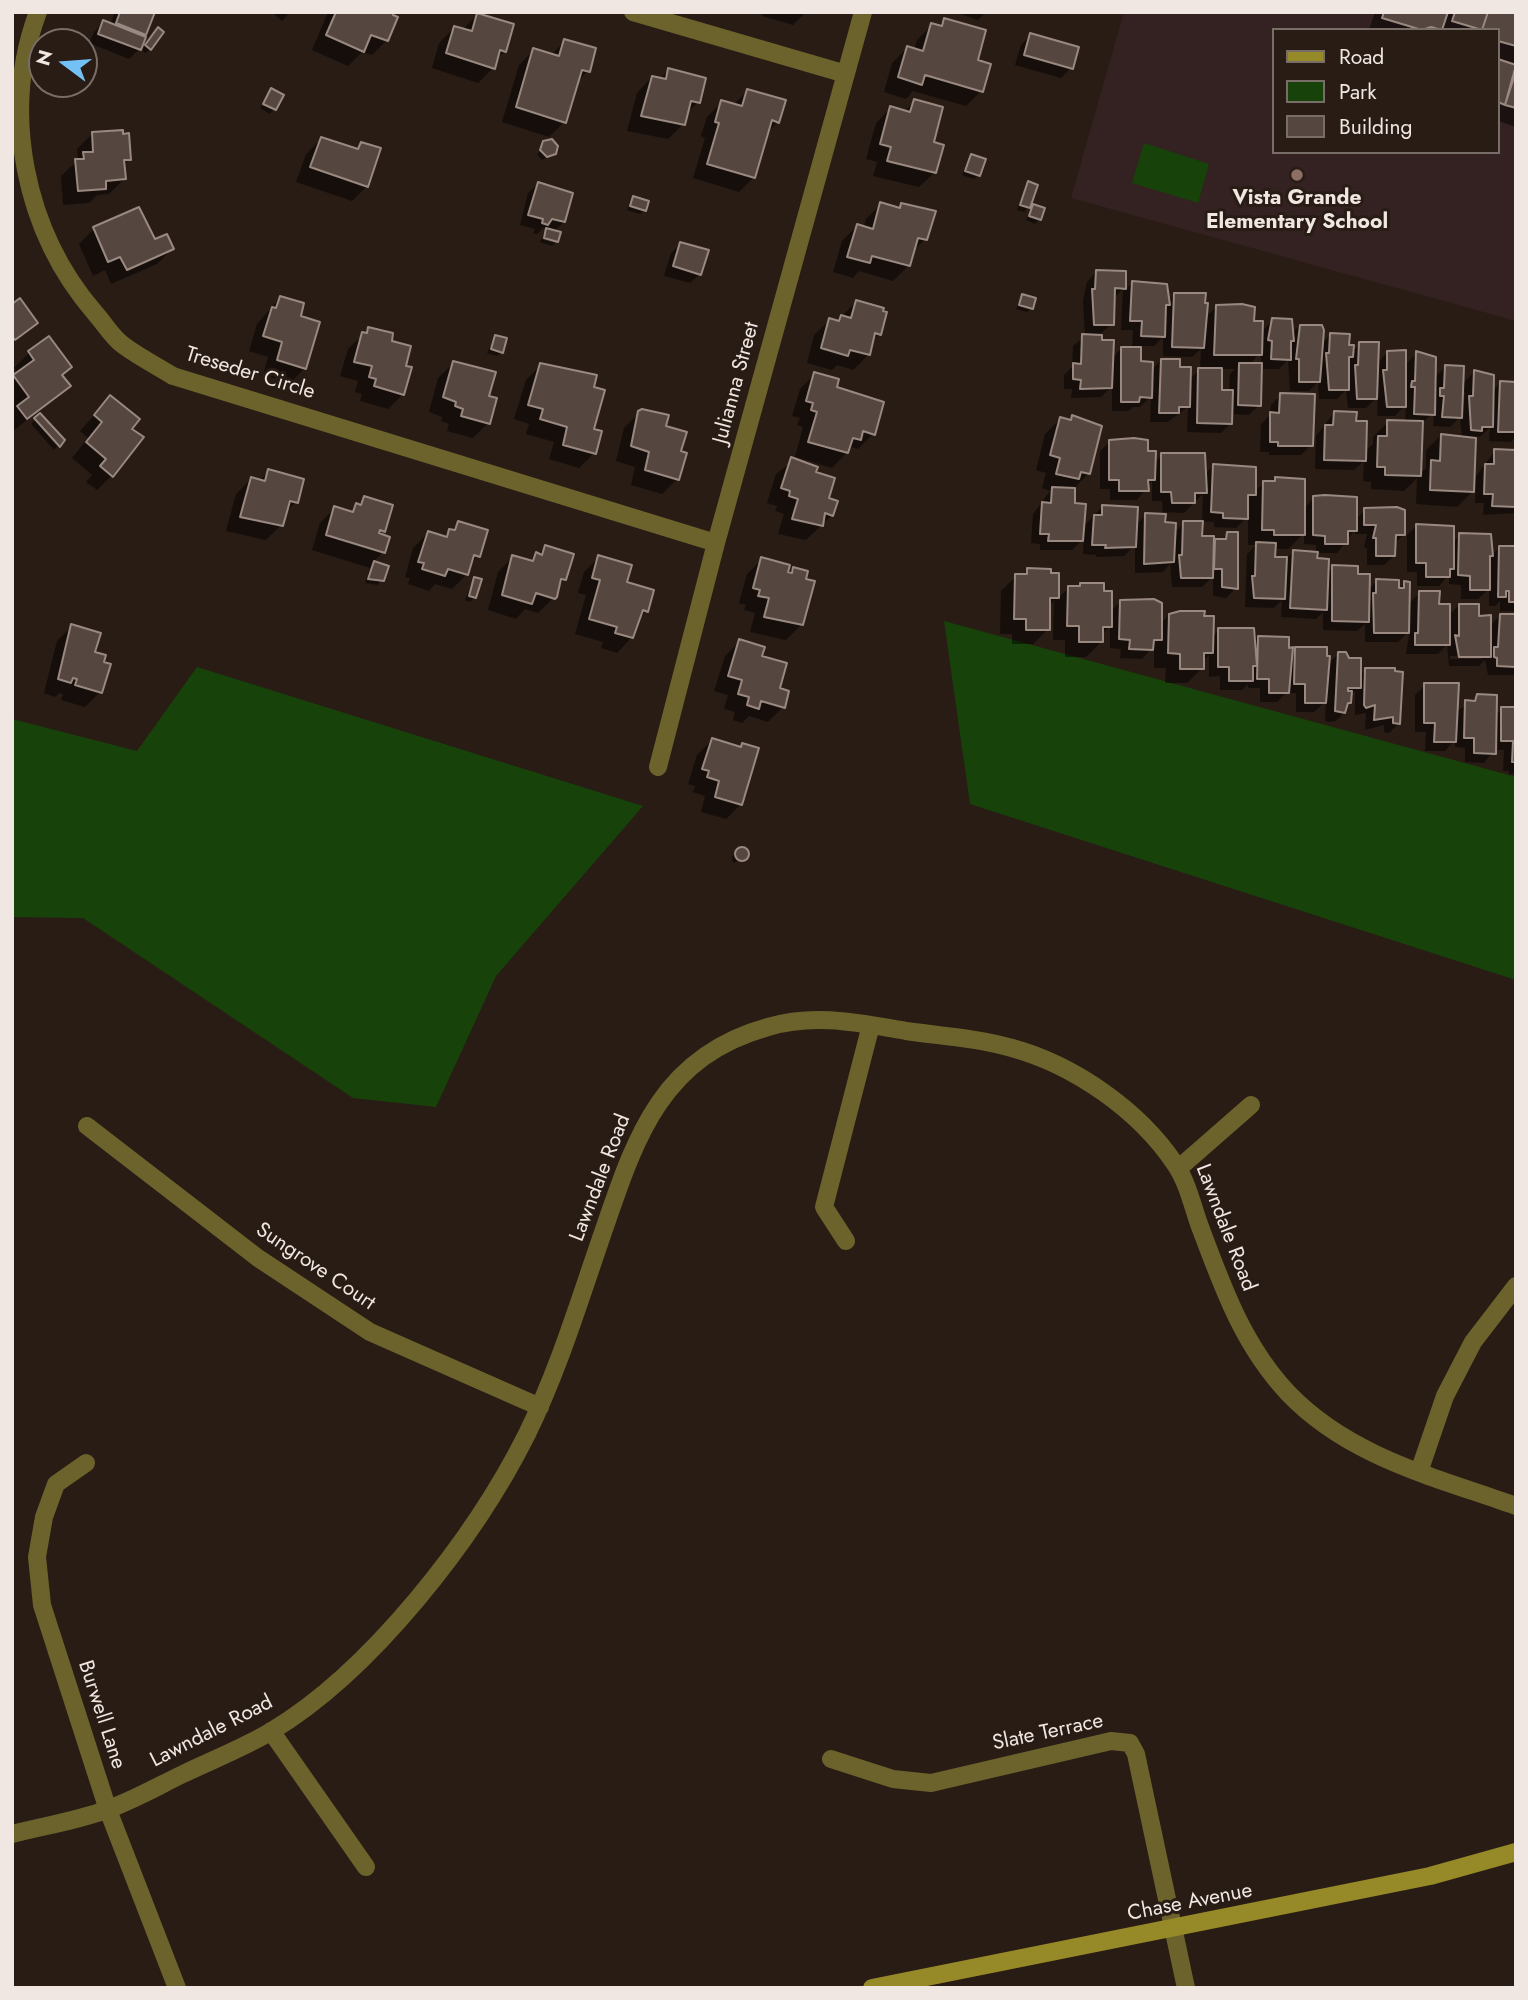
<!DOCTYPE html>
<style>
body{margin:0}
#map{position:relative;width:1528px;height:2000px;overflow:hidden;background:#281c15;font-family:Jost,sans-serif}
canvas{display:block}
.frame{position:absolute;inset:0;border:14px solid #f0e7e2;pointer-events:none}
.legend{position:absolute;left:1272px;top:28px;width:228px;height:126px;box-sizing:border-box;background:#281c15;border:2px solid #786d67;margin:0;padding:9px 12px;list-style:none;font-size:21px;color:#f0e7e2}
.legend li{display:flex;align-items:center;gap:14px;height:35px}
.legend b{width:35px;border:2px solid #786d67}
.north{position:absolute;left:28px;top:28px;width:70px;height:70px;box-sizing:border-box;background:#281c15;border:2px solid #786d67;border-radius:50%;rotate:286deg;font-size:19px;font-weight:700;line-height:28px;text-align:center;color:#f0e7e2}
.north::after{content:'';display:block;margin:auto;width:24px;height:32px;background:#73c1f5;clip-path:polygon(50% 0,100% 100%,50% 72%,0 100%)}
</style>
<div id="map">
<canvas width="1528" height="2000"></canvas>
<div class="frame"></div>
<ul class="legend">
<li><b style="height:9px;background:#968927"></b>Road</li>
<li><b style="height:19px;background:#17430b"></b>Park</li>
<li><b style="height:19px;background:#55473f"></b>Building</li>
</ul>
<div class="north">N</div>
</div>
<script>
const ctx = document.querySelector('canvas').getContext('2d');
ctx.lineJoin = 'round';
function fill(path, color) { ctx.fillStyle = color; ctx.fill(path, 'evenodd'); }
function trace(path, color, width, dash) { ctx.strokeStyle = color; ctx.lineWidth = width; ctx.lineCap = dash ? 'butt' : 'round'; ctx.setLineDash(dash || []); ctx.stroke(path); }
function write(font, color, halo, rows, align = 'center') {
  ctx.font = font + ' Jost,sans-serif'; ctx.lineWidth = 6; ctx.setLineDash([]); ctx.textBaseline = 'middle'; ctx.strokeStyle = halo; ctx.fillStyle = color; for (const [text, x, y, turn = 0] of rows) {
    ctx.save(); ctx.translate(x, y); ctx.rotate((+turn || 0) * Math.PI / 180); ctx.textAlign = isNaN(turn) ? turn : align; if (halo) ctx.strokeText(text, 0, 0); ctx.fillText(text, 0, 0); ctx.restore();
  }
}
const education = new Path2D(`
 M1124 12H1516V321L1071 198ZM1274 30H1498V152H1274Z`);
const green = new Path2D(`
 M1144 143 1209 164 1198 203 1132 183Z
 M944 621 1516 777V980L970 804Z
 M197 667 643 806 496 976 436 1107 353 1098 83 918 12 917V719L137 751Z`);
const shadow = new Path2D(`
 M115 12H153L139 49 129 59 89 43 94 32 104 22 110 25Z
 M272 12H290L282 21Z
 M328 12H393L387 40 372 55 362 52 348 66 312 50Z
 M763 12H806L793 25 762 16Z
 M954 12H986L978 20Z
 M1375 12H1516V127L1498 121V30H1369Z
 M477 15 505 51 496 60 493 68 478 83 432 68 439 43 454 28 462 30Z
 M944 20 975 61 981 91 966 106 913 91 906 99 884 92 892 63 907 48 914 50 917 40 932 25 938 27Z
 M153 34 150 49 145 53 142 50Z
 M1031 35 1071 68 1061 78 1015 65 1021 45Z
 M565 41 588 71 576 83 564 122 549 137 502 122 519 65 534 50 551 55Z
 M669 70 698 102 685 115 683 124 668 139 627 131 637 93 652 77 660 79Z
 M271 90 274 109 270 114 260 108Z
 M748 91 778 122 766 134 754 177 739 192 693 178 705 138 701 136 707 117 722 102 733 105Z
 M915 101 931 144 935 172 919 187 873 176 877 162 866 159 876 123 891 108 904 112Z
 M92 134 129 159 123 165 124 179 109 194 97 195 89 203 63 205 61 176 78 160 77 149Z
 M321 139 355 150 361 144 367 186 352 201 296 182 306 154Z
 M544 143 554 153 542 160 537 155Z
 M971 156 978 175 974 179 962 175Z
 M538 184 564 222 553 232 556 240 542 236 547 230 543 228 537 234 533 233 535 229 520 225 528 193Z
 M1028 184V207L1024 212 1017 210Z
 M633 198 645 210 640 214 627 210Z
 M881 204 898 209 902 205 925 239 912 252 908 266 893 281 859 271 853 278 833 272 842 241 857 226 863 228 866 219Z
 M1034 206 1039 219 1035 224 1026 220Z
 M94 229 154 241 172 249 157 264 111 284 105 270 93 276 79 244Z
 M541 239 555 243 552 246 540 242Z
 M681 244 700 274 690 283 664 276 671 253Z
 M1096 272 1125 273 1124 291 1132 283 1168 301 1175 294 1205 318 1216 307 1253 322 1261 332 1273 320 1290 333 1301 326 1319 346 1330 335 1352 352 1360 344 1376 364 1388 352 1405 365 1417 353 1434 378 1445 367 1462 385 1474 372 1492 392 1500 383H1516V436L1511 442 1489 441 1490 427 1481 436 1474 437 1472 492 1457 507 1416 504 1417 478 1404 491 1371 489V482L1363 481 1364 461 1354 470 1315 469 1316 436 1334 413 1354 422 1364 452 1373 444V437L1388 422H1405L1406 404 1395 416H1377L1378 396 1366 408H1348L1346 390 1337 399H1319L1318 382 1309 391H1290L1288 360 1279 369H1260L1259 405 1249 415 1231 414V423L1221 433 1187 432 1188 407 1168 422H1150L1151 396 1140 407H1133L1128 411H1112V386L1101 397 1071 398 1072 389H1064V375L1072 367 1073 346 1085 336 1083 301 1087 282ZM1123 289 1121 330H1133L1132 349 1122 348 1111 359 1100 342V334L1112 324 1113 299ZM1163 337V356L1192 357 1201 349 1200 370 1189 379 1178 368 1161 360 1151 371 1139 363V346H1154ZM1260 353 1262 365H1249ZM1220 369H1235L1230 374 1229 392 1220 391ZM1461 392H1465L1464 403 1461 407ZM1434 412 1433 426 1450 427 1460 417 1462 438 1441 435 1426 450V468L1419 475 1421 424Z
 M1023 296 1031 308 1027 312 1016 309Z
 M280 298 298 317 305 368 290 383 263 375 268 357 249 351 257 324Z
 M857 301 879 334 871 342 868 355 853 370 837 365 832 370 807 363 814 335 830 320 836 322Z
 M12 306 36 323 12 344Z
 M369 329 390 342 403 367V394L388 409 360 401 362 394 355 392 358 381 340 376 348 349Z
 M495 337 502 352 497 356 487 353Z
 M29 353 61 376 68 386 12 432V379L18 374 14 368Z
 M454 363 487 397 488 423 473 438 447 431 449 424 441 421 442 417 429 412 438 378Z
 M541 365 595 377 592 388 594 453 579 468 549 459 554 442 526 434 529 424 514 419 526 380Z
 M815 374 835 388 873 434 858 449 852 447 832 468 796 457 795 460 814 473 832 515 806 540 778 534 784 514 775 511 777 506 767 503 776 474 794 460 803 427 797 425 800 418 792 416 800 389Z
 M1281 395 1311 445 1301 455H1269V452H1260L1261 424 1270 415 1271 405Z
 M110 398 130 429 112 475 97 490 86 482 92 475 72 458 88 438 80 431Z
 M639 413 663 427 679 452 677 479 662 494 631 485 635 467 616 461 624 428Z
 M40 415 63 440 54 450 31 424Z
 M1073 417 1093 422 1088 474 1074 488 1073 505 1082 528 1103 506 1135 525 1146 515H1163L1162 501H1152V481L1137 500H1110V489H1100V451L1110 442 1147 453 1154 463 1162 455 1204 475 1213 466 1254 492 1264 483 1275 479 1303 509 1314 498 1355 520 1365 510 1403 535 1394 544V556L1384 565H1367V548L1364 547 1367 534H1355V530L1337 553H1316V545L1304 544V533L1288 549H1274L1273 559H1286L1293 552 1315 560 1327 573 1333 567 1356 576 1368 590 1377 581 1397 591 1405 583 1408 604 1420 593 1448 616 1459 605 1489 627 1500 615 1516 616V675H1488L1485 660 1479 666H1449L1447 645 1438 654H1406L1410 630 1398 642H1365V624L1357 631 1323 630V612L1316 619 1281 617 1282 600 1274 608 1245 607 1247 554 1256 545H1248V516L1236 528 1214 527V522L1202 521 1203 494 1184 513 1164 512V524L1174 533 1184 523 1201 538 1212 541H1220L1227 534 1236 588 1226 598 1213 596V576L1202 587H1172L1170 564 1163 572 1135 573V545L1124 556 1096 557V555L1083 554 1084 538 1072 550H1040V544L1031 543 1033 514 1050 491 1042 488 1046 473 1036 470 1045 434 1060 419 1068 421ZM1482 655V659H1450V656Z
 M1495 451 1516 452 1515 513 1483 515 1484 503H1475L1476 476Z
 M269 471 296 502 284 514 281 525 266 540 226 531 236 494 251 479 259 481Z
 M365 498 384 531 379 535 383 552 373 562 387 567 378 585 365 583 370 568 312 550 320 523 335 508 349 513Z
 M459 523 478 556 470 564 467 574 452 589 435 584 429 591 408 584 410 578 405 577 413 548 428 533 443 538Z
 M1417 525 1453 542 1460 535 1491 556 1500 547 1516 548V611H1500V601L1495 606H1489V589L1478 599H1461V585L1449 584V575L1439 586H1417V572H1407V535Z
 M546 547 565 579 557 587 553 598 538 613 525 609 516 619 488 610 498 572 513 557 529 562Z
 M599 557 646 611 639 619 632 637 617 653 601 648 603 642 575 634 586 595 578 593 584 572Z
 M762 559 785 573 794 569 801 625 786 640 750 632 755 613 744 610 746 605 739 603 747 574Z
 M1027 570 1057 575V599L1069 588 1110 612 1120 602 1160 624 1169 615 1212 637 1219 630 1257 638H1288L1287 649 1291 653 1295 648 1327 665 1336 656H1347L1359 677 1366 670 1399 723 1389 733 1384 732V725L1365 730 1366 713 1355 715V691L1350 696 1346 711 1336 721 1329 722 1325 721 1326 701 1314 712H1296V693H1286L1277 702H1260V688H1248V684L1242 690H1220V676L1209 677V655L1202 662V668L1187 683H1165L1166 668H1154V646L1142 659 1120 658 1121 649 1110 648V626L1101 635V642L1086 657H1065V640H1053L1054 601 1048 606V629L1033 644H1012V634H1000L1001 591 1016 576H1022ZM1252 645 1260 646 1259 653H1252Z
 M474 579 475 597 470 602 465 600Z
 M72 626 93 653 100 692 85 707 61 700 63 694 59 693 55 697 44 693 57 641Z
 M740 641 778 689 783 707 768 722 749 716 742 723 733 720 735 712 724 709 728 695 714 691 725 656Z
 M1425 685 1456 712 1478 696 1495 716 1502 709H1516V772L1509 775V771H1503L1504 750H1494L1484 763 1465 762V748L1455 747V740L1445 751H1425L1426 732H1415V695Z
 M712 740 739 748 743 745 741 804 726 819 701 812 705 796 693 792 695 786 688 784 697 755Z
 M745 850 746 857 733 863 732 856Z`);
const building = new Path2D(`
 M120 12H155L146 35 116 23Z
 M336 12H394L393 15 398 17 388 41 371 35 364 52 326 35Z
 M1384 12H1448L1442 30 1431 27 1422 30 1382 18Z
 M1455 12H1488L1482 30 1452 21Z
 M1488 12H1516V46L1498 41V30H1482Z
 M477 13 514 24 506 52 500 50 495 69 446 53 454 26 472 31Z
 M944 18 986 30 978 60 991 64 983 92 925 75 922 85 898 77 907 46 923 51 931 23 942 26Z
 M103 20 146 37 141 50 98 34Z
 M158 27 164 32 151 50 145 45Z
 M1030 33 1079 47 1073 69 1024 55Z
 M564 39 596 48 590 72 582 70 566 123 516 107 533 48 559 56Z
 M1498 59 1516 65 1505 105 1498 102Z
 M668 68 706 78 700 103 691 101 685 125 641 116 652 76 666 79Z
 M1516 71V108L1505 105Z
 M271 88 284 95 276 110 263 104Z
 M747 89 786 100 779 123 772 120 755 178 707 164 719 123 715 122 721 100 742 106Z
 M914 99 943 107 934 142 944 145 936 173 887 161 891 147 880 144 890 106 910 112Z
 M123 130V134L129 133 131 160H124L126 179 106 181V189L78 191 75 159H84L83 152H93L92 132Z
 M321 137 358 149 361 142 381 148 368 187 310 167Z
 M552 139 558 146 556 154 547 157 540 150 543 141Z
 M971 154 986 159 980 176 965 171Z
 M1028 181 1038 185 1030 208 1020 205Z
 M538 182 573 193 565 222 552 219 548 225 542 223 543 219 528 215Z
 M633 196 649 201 646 211 630 206Z
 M880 202 900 208 901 203 936 211 927 240 918 238 910 266 872 256 870 263 847 257 857 224 873 229Z
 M1033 204 1045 208 1041 220 1029 216Z
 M139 207 155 239 167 234 174 249 127 270 120 257 108 262 93 227Z
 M546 228 561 232 558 242 544 238Z
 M680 242 709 250 701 275 673 266Z
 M1096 270 1126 271V289L1115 288 1114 325H1094L1092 289H1095Z
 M1132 281 1167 284 1170 305H1166L1165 337 1141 336 1142 321H1130Z
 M1174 293H1206L1205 303H1208L1204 348 1172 347Z
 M1022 294 1036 298 1033 309 1019 305Z
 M280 296 304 303 301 316 320 322 306 369 277 360 282 342 263 336 272 307 276 308Z
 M20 298 38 323 15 340 12 336V304Z
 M856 300 884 308 883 311 887 312 881 335 875 333 870 355 850 350 848 356 821 348 829 318 839 321 841 315 851 318Z
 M1242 304 1255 307 1254 321H1263L1262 355H1214L1216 305Z
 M1272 318 1292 319 1294 341H1291V360L1271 359 1272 341 1268 340Z
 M1300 325H1322L1324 330 1320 382H1299V359H1296Z
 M368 327 393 333 392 341 411 346 406 366 412 367 404 395 374 386 376 379 369 377 372 366 354 362 362 332 367 333Z
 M1330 333 1350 334 1349 345H1354L1353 357H1349V390H1329L1326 353H1329Z
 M1082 334 1102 335V340H1114L1112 388 1080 389 1081 380 1073 379V363L1081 364Z
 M495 335 507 338 503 353 491 349Z
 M49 336 72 367 62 375 71 386 27 419 17 406 29 397 13 375 34 360 28 351Z
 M1359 342H1379L1377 399H1357L1355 365H1358Z
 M1121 347H1141V361L1153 362 1152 398 1140 397 1139 402H1121Z
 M1406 350V407H1387L1383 370H1387V351Z
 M1416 351 1436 357 1435 415 1414 414 1415 387H1411L1412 381H1415Z
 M1161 359H1180V367H1191L1190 407H1179V413H1159Z
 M453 361 496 372 489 396 497 398 490 424 461 416 463 409 455 406 456 402 443 397Z
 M540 363 597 375 594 387 605 390 594 429 602 431 596 454 563 445 567 427 540 419 543 409 528 405Z
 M1239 363H1262L1261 406 1238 405Z
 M1445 365 1464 366 1462 418 1442 417 1444 396H1440V388H1444Z
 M1198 368H1222V390H1233L1232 424 1197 423Z
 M1474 370 1494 375 1493 427H1482V431L1471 430 1469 396H1473Z
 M814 372 839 379 837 387 884 402 875 435 863 431 861 440 853 438 848 453 808 442 817 412 811 410 813 403 806 401Z
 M1500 381 1516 382V432H1498Z
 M1280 393 1315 394 1313 446H1278V442H1270V412L1279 413Z
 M110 395 140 419 132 429 144 437 113 477 100 466 106 459 86 442 102 422 94 415Z
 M642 409 669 415 666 426 687 432 681 451 687 453 679 480 645 470 649 452 631 446 638 411Z
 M1334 411 1357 412 1356 421H1367L1366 461 1324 460 1325 425H1333Z
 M40 413 65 440 60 447 34 418Z
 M1072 415 1102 426 1090 474 1081 472 1079 479 1056 474 1060 458 1050 455 1060 417 1071 420Z
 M1387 420 1423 421 1421 476 1385 475V467H1377L1378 436H1387Z
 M1441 434 1476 438 1474 492 1430 490 1431 460 1440 461Z
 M1134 438 1148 440V451H1156L1155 480H1148L1149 491H1119V480H1109V440Z
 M1494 449 1516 450V507L1492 506 1493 494H1484L1485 464H1494Z
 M1161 453H1205L1207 493H1195V503H1172L1171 492H1161Z
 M791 457 818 467 816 472 835 478 829 498 838 501 833 516 825 513 823 526 792 519 798 499 789 496 790 491 781 488Z
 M1213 464 1256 467V495H1248V519L1223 518V513L1211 512Z
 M268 469 304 479 298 503 290 501 283 526 240 517 251 477 265 481Z
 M1275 477 1305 479V535H1274V530H1262L1263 481H1275Z
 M1052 487 1075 488V503L1086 504 1083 541H1048L1049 534H1040L1042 502 1051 503Z
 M1325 495 1357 497V531H1348V544H1325V536L1313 535V496Z
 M364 496 393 505 385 532 380 530 379 533 390 537 385 553 326 535 334 506 353 512 356 503 361 505Z
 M1102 505 1138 507 1136 547 1105 548 1106 545H1092L1094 515H1102Z
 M1397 507 1405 510V535H1396L1395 556H1376V538H1373L1376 525H1364V508Z
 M1145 513 1166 514 1165 522 1176 523 1174 562 1144 564Z
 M458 521 488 530 480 557 474 555 468 575 448 569 445 576 422 569 424 563 418 562 428 531 447 537 449 529 455 530Z
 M1183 521H1203L1202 536H1214L1213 578H1181L1179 555H1182Z
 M1416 524 1454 526V569H1450V577H1426V563H1416Z
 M1227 532H1238V589L1222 587V569H1214L1215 539H1226Z
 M1459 533 1491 534 1493 556H1490V590H1470V576L1458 575Z
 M1256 542 1276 543 1275 557H1287L1285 599 1254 598 1252 576H1255Z
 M545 545 574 554 566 580 561 579 557 597 555 599 536 593 532 604 502 595 512 555 533 561 536 552 542 555Z
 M1499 546H1516V602H1509V591H1506V597H1498Z
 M1293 550 1318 552 1317 558 1329 559 1327 610 1290 608Z
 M598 555 632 565 627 582 654 590 648 612 643 610 633 638 615 633 617 627 589 619 600 580 592 578Z
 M761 557 790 565 788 572 792 573 793 567 808 571 806 579 815 581 803 625 764 617 769 598 758 596 760 590 753 588Z
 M374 561 389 566 384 581 368 579Z
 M1332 565 1358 566V574H1370L1369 622 1332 621Z
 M1027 568 1051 569V573H1059V598H1050V630H1026V619H1014L1015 574H1027Z
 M474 577 482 579 476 598 469 596Z
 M1376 579 1399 580V588H1404V581L1410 582 1409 633H1374L1373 593H1376Z
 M1080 583H1104V591H1112V627H1103V642H1079V626H1067L1068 586H1080Z
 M1419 591H1440L1439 604H1450V645H1415V633H1418Z
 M1154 599 1162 603V640H1154L1153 650 1129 649 1130 640 1119 639 1120 600Z
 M1459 604H1479V616L1491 615V657H1459L1455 635 1459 636Z
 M1180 611H1205L1204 616H1214L1213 653H1204V669H1180V654L1168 653 1169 614Z
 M1500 614H1516V667L1497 666V658L1494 657V647H1498Z
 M71 624 101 633 95 652 106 655 104 662 111 664 102 693 75 685 77 679 73 678 71 683 58 679Z
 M1218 628H1254L1257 666H1253V681H1229V667H1218Z
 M1258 636 1289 637V648L1293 647 1289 693H1269V679H1257Z
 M739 639 765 647 762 656 787 663 780 688 789 691 785 708 761 701 759 709 747 705 749 697 738 694 742 680 728 676Z
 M1295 647H1327V656H1330L1326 703H1305V684H1294Z
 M1338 652H1346L1349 658H1361V688H1348V691H1352L1351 703H1348L1345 713 1335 711Z
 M1365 668H1395V671L1403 672 1400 724 1393 723V717L1374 720 1375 705 1366 708 1364 705Z
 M1424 683H1459L1456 742H1434L1435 723H1424Z
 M1477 694 1497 695 1496 754 1474 753V738H1464L1465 700 1475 701Z
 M1501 707H1516V762H1512L1513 741H1501Z
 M712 738 741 747 742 743 759 748 742 805 715 797 719 781 707 777 709 771 702 769Z
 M735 854a7 7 0 1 1 14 0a7 7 0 1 1-14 0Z`);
const minor = new Path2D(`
 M38 12C0 113 25 232 95 313 104 323 112 337 123 345 139 357 157 366 173 376L716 543
 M633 12 846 74
 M658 767 716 543 863 12
 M87 1126 258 1258 370 1332 540 1407
 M1179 1168 1251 1105
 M846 1241 824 1207 871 1025
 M86 1463 56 1484 44 1517 37 1557 42 1605 108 1810 177 1988
 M1419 1472 1445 1396 1473 1342 1516 1286
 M271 1731 366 1867
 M831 1759 893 1779 931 1783 1111 1741 1130 1743 1136 1754 1186 1988
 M12 1834C43 1826 76 1821 106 1810 132 1801 158 1786 183 1774 212 1760 243 1748 270 1732 371 1672 475 1538 527 1434 557 1373 577 1308 599 1244 633 1146 656 1058 768 1027 815 1013 859 1023 906 1031 941 1036 978 1038 1012 1048 1074 1065 1139 1110 1175 1164 1187 1181 1192 1204 1199 1224 1222 1285 1242 1344 1288 1393 1349 1457 1435 1477 1516 1506`);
const secondary = new Path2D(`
 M872 1988 1430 1876 1516 1852`);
const markers = [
 [1297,175,7,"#8d6e63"]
];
const poiNames = [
 ["Vista Grande",1297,199],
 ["Elementary School",1297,223]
];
const streetNames = [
 ["Treseder Circle",250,374,17],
 ["Julianna Street",737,383,-75],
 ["Lawndale Road",601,1178,-69],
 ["Lawndale Road",1225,1228,69],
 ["Sungrove Court",315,1267,34],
 ["Burwell Lane",101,1715,72],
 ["Lawndale Road",212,1732,-27],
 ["Slate Terrace",1048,1733,-12],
 ["Chase Avenue",1190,1903,-11]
];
fill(education, '#342121');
fill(green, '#17430b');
fill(shadow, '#0007');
fill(building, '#55473f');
trace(building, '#998981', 2);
trace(minor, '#6b632b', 18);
trace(secondary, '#968927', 18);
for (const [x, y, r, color] of markers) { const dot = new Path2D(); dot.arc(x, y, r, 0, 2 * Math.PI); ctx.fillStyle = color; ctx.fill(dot); trace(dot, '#281c15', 2.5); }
write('bold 21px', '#f0e7e2', '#281c15', poiNames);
write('21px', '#f0e7e2', '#281c15', streetNames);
</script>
